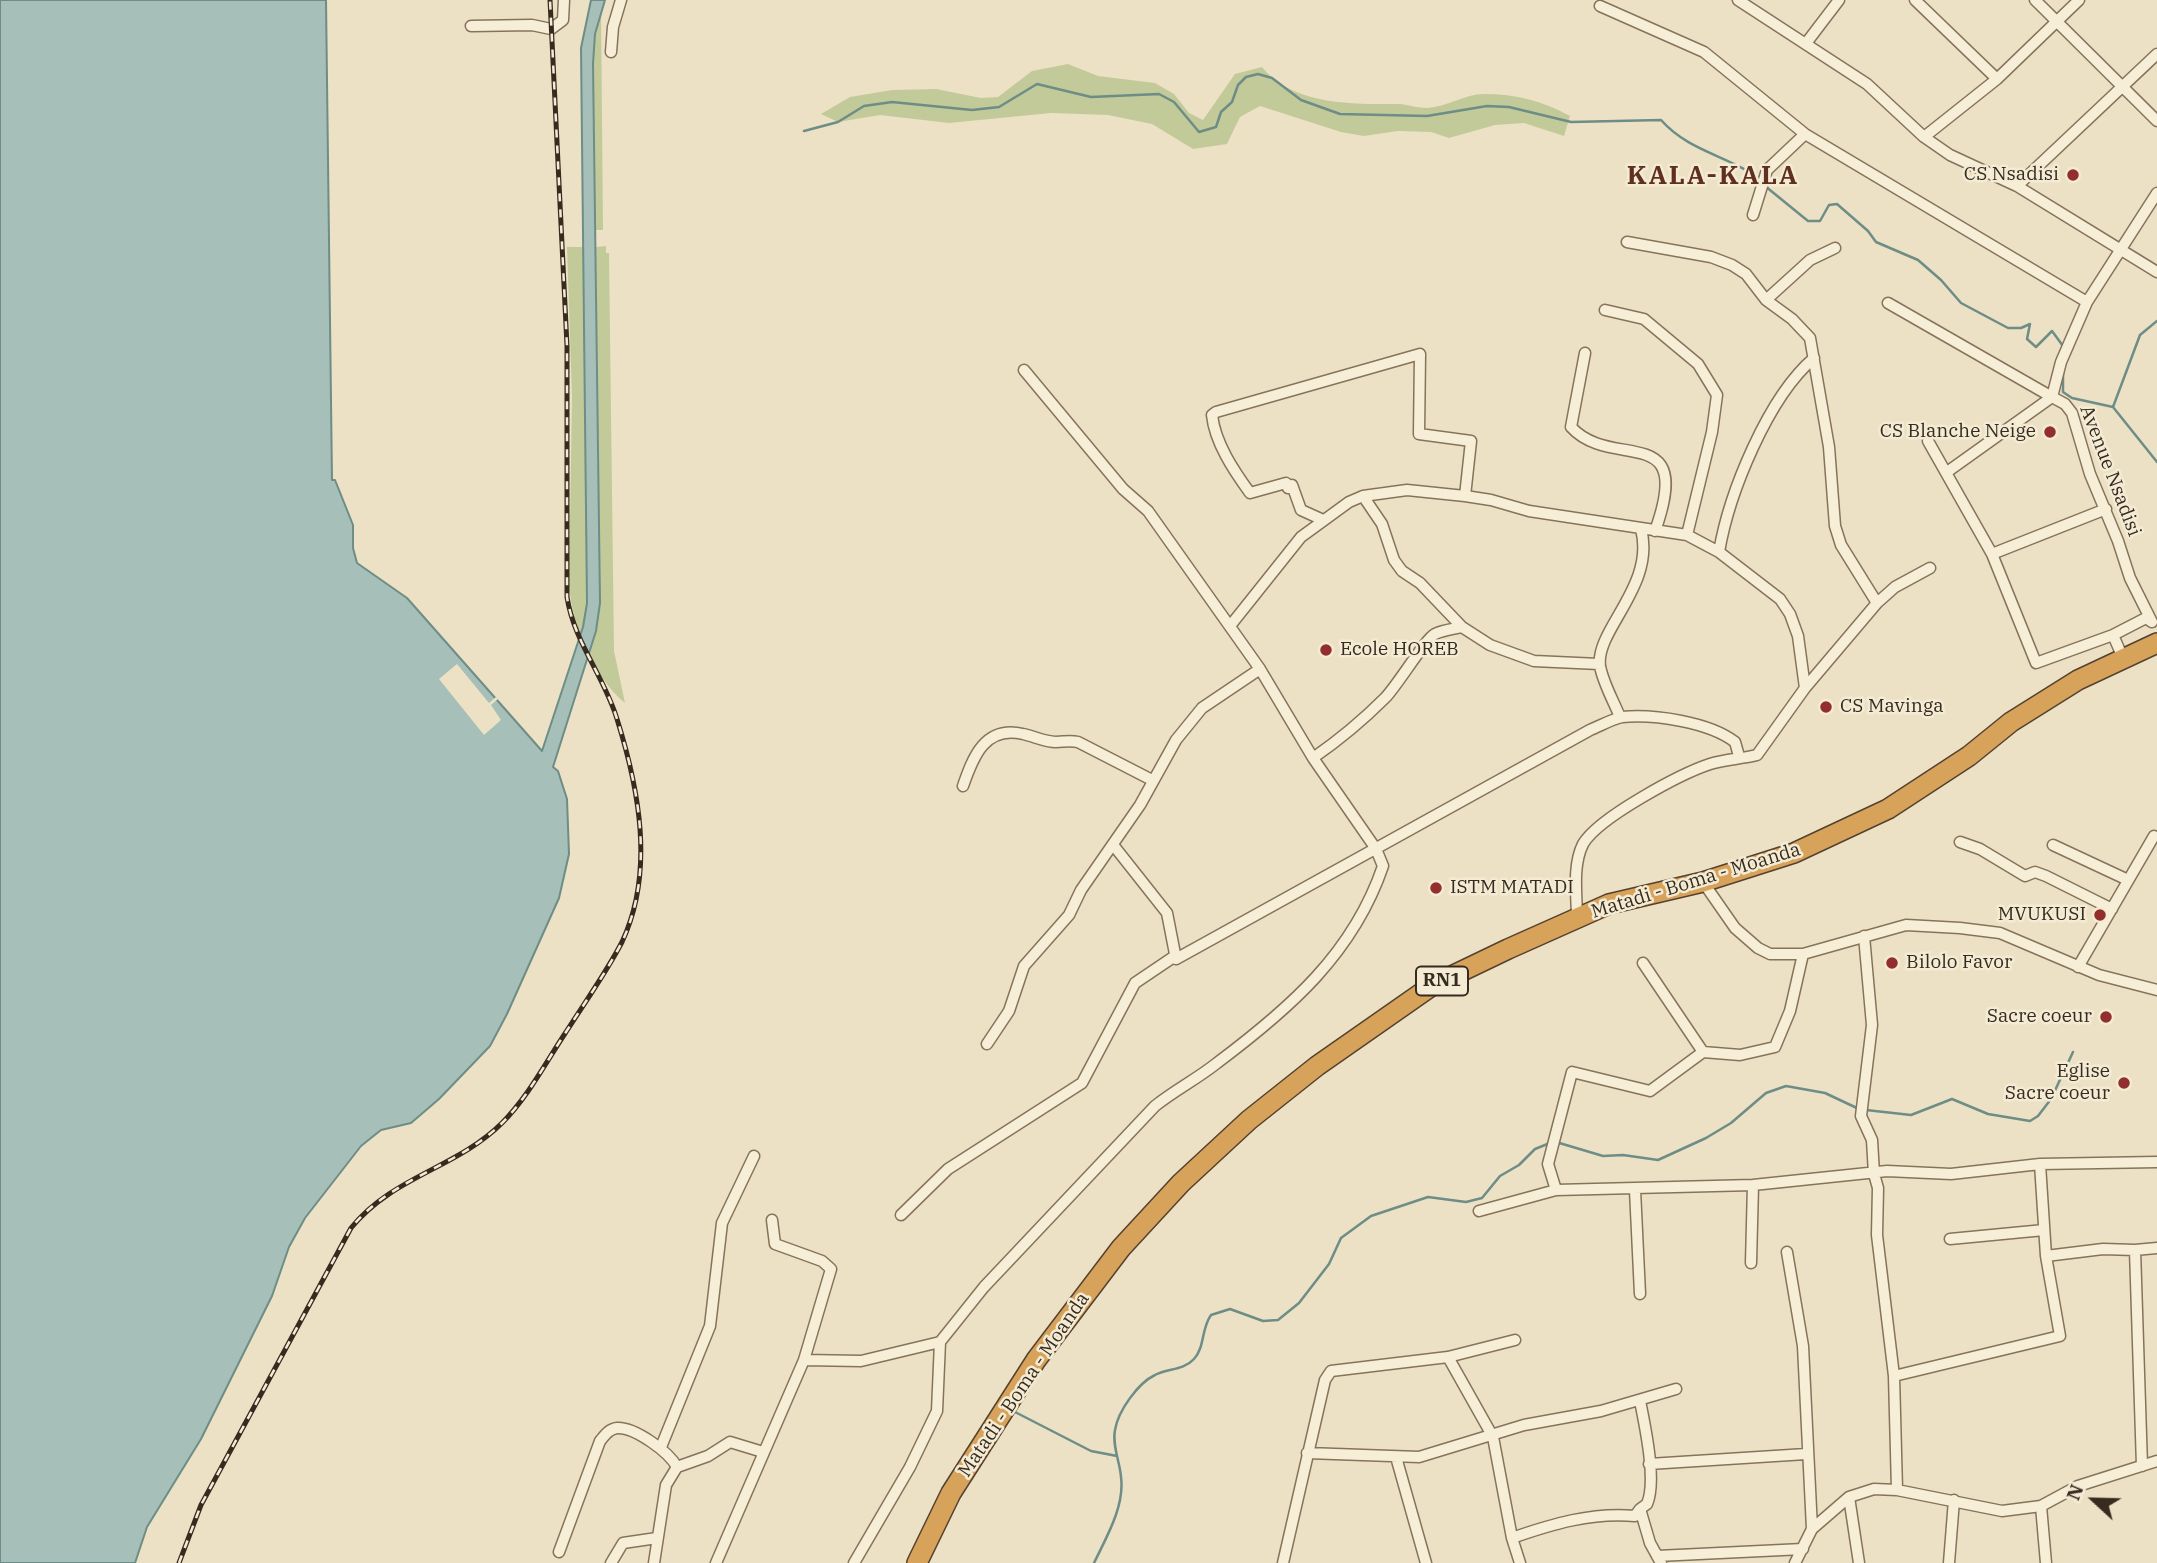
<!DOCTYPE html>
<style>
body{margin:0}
#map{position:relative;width:2157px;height:1563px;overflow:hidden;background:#ece1c5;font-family:"IBM Plex Serif",serif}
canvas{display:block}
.north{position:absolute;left:2059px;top:1465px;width:70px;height:70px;-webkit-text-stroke:5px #f4ebd4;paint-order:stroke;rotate:292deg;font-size:19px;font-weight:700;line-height:28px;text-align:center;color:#372b1f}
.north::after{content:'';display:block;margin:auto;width:24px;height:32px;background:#372b1f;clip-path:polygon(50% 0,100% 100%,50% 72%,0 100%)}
</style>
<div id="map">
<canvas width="2157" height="1563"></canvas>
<div class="north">N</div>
</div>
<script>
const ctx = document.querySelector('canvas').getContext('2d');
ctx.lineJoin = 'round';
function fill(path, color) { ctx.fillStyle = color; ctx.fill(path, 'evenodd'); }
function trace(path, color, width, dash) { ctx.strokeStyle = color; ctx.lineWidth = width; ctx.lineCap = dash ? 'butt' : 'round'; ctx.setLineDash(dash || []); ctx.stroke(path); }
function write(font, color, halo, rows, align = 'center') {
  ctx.font = font + ' "IBM Plex Serif",serif'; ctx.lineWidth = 5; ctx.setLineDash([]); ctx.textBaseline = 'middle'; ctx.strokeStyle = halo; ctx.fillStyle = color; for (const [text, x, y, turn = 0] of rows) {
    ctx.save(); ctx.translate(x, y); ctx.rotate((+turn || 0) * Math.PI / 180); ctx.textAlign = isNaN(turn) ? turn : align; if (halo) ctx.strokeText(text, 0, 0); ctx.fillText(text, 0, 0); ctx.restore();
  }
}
const green = new Path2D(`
 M601 9 603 230H595L593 49Z
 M1068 64 1098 76 1155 83 1174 94 1189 113 1203 120 1235 74 1262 67C1293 106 1354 104 1400 104 1409 105 1418 108 1427 108 1446 107 1465 94 1484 94 1516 94 1543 101 1570 116L1564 136 1524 123 1495 125 1449 138 1431 132 1398 131 1364 136 1341 132 1260 106 1240 117 1227 144 1193 149 1152 124 1108 115 1051 113 949 123 880 115 838 122 821 114 850 97 892 90 936 89 981 98 998 97 1032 71Z
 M606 246V253H609L614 651 625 703C595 679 571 623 569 584L572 397 567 247H583L587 603 583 627 596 630 600 603 596 247Z`);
const water = new Path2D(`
 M0 0H326L332 480H335L353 525V548L357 563 407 598 542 751 583 627 587 603 581 48 591 0H605L595 34 593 64 600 603 596 631 553 767 558 771 567 799 569 854 559 898 507 1014 490 1046 439 1099 411 1123 381 1130 361 1146 305 1218 289 1247 272 1296 201 1439 147 1527 135 1563H0Z`);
const pier = new Path2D(`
 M457 664 489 703 496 697 498 699 491 705 501 720 484 735 439 679Z`);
const stream = new Path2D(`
 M804 131 838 122 864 106 892 102 972 110 999 107 1037 84 1091 97 1159 94 1174 102 1199 132 1216 127 1221 112 1232 102 1238 85 1246 77 1258 74 1272 78 1301 100 1340 114 1427 116 1487 106 1509 107 1571 122 1661 120C1687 149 1720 154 1753 174
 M1765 186 1808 221H1820L1829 205 1837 204 1868 231 1876 242 1918 260 1941 280 1961 303 2008 328H2021L2030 324 2027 339 2036 347 2052 331 2063 346
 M2157 321 2140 335 2113 407 2157 462
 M2063 372V392L2072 398 2113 407
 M1866 1110 1911 1115 1952 1099 1988 1114 2030 1121 2038 1116 2051 1099 2073 1052
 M1556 1142 1603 1156 1623 1155 1658 1160 1706 1138 1731 1123 1766 1093 1786 1086 1825 1093 1859 1109
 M1015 1412 1091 1451 1117 1456
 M1094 1563C1106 1538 1125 1506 1121 1477 1120 1462 1112 1446 1115 1430 1118 1411 1138 1383 1155 1375 1168 1368 1183 1371 1194 1359 1205 1347 1201 1329 1211 1315L1230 1309 1263 1321 1278 1320 1299 1303 1329 1264 1341 1238 1371 1216 1428 1197 1466 1202 1482 1198 1500 1176 1519 1165 1535 1149 1550 1143`);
const street = new Path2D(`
 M1738 0 1867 84 1924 137 1950 155 2017 186 2157 272
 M1915 0 1997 79
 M2035 0 2157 121
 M1600 6 1704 52 1805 134 2087 302
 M471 26 532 25 551 29 563 20 564 0
 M1807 42 1839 0
 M611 52 613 27 621 0
 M1924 137 1997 79 2079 0
 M2017 186 2157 54
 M1753 215 1767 170 1805 134
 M1627 242 1711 257 1732 265 1746 274 1766 300 1792 319 1810 338 1829 447 1835 526 1841 545 1877 603
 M1766 300 1810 260 1835 248
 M1888 303 2052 397 1947 472
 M1605 310 1644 319 1698 364 1717 395 1712 432 1687 535
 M1585 353 1571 427C1612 472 1695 419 1655 531
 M1928 441 1992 554 2036 663 2113 635
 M1363 496 1382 524 1394 560 1402 571 1420 583 1462 627 1490 645 1534 661 1599 664
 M1321 519 1301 510 1292 485 1288 488 1286 483 1250 493C1234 471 1215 443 1212 415L1216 412 1420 354 1419 434 1471 441 1465 496
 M1719 552C1729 493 1768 397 1814 358
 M1992 554 2106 509
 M1230 626 1301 537 1349 502 1363 496 1407 490 1465 496 1491 500 1529 511 1687 535 1719 552 1780 599 1790 614 1798 636 1805 688 1757 755C1741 759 1726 759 1710 764 1680 774 1598 818 1583 844 1572 866 1577 896 1577 919
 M2123 658 2113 635 2146 618 2152 622 2130 578 2118 541 2090 474 2072 413 2065 404 2052 397 2061 362 2087 302 2157 193
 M1805 688 1877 603 1895 587 1930 568
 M1620 717C1614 702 1603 683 1600 666 1595 630 1656 586 1641 529
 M1313 758C1339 740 1363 720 1385 698 1397 686 1426 638 1435 634 1443 630 1454 629 1462 627
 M963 786C973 757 985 725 1023 734 1033 736 1045 742 1056 742 1064 742 1069 740 1078 742L1152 780
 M1960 842 1980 849 2025 876 2035 872 2046 876 2112 909
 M2053 845 2128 880
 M1114 846 1167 913 1176 959
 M1703 882 1735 928 1758 948 1770 954H1803L1906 925 1960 928 2000 933 2099 975 2157 990
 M1864 936 1872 1025 1861 1116 1872 1140 1874 1174 1878 1188 1877 1235 1894 1376 1897 1490
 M1643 963 1703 1052
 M2078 967 2154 836
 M987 1044 1009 1011 1024 966 1069 915 1081 890 1140 805 1176 740 1202 708 1260 669
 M1556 1190 1548 1164 1572 1072 1650 1091 1703 1052 1740 1055 1775 1047 1790 1011 1803 954
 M1635 1190 1640 1294
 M1479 1211 1556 1190 1753 1185 1887 1171 1951 1174 2040 1164 2157 1162
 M901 1215 948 1169 1082 1083 1135 983 1175 956 1176 959 1590 730C1600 726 1612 719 1622 717 1654 714 1709 722 1735 742L1739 756
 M772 1220 775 1244 822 1261 831 1269 804 1360
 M1950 1239 2044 1230
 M2135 1250 2157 1248
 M1787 1252 1803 1346 1812 1529
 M2046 1256 2103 1249 2135 1250 2142 1466
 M1751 1263 1753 1185
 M1448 1357 1493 1437 1512 1538C1552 1524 1592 1512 1635 1516L1640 1509 1650 1543 1661 1563
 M1894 1376 2060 1336 2046 1256 2040 1164
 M1640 1401C1645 1426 1657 1481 1647 1504L1640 1509
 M661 1447 710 1326 722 1223 754 1156
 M1307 1453 1419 1457 1524 1425 1601 1411 1676 1389
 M1396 1457 1426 1563
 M1649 1464 1806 1454
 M1849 1497 1859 1563
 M2041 1506 2046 1563
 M1512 1538 1520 1563
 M559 1552 600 1441C605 1435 609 1429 617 1428 635 1427 669 1452 677 1467
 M1657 1556 1803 1549
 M611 1563 623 1543 657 1538
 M654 1563 666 1485 677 1467 708 1456 730 1442 763 1452
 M716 1563 804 1360 861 1361 940 1342 984 1287 1155 1106C1175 1090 1197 1079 1217 1063 1289 1009 1353 954 1383 866L1376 849 1313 758 1260 669 1148 511 1123 489 1024 370
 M854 1563 910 1467 937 1411 940 1342
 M1283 1563 1325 1380 1331 1371 1448 1357 1515 1340
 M1795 1563 1812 1529 1849 1497 1874 1489 1897 1490 2002 1511 2041 1506 2078 1486 2157 1461
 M1949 1563 1954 1500`);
const highway = new Path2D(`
 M917 1563 951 1493 1036 1360 1121 1248 1181 1183 1249 1120 1317 1066 1433 985 1508 949 1609 904 1703 882 1794 853 1888 809 1969 756 2011 722 2078 680 2157 643`);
const rail = new Path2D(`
 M179 1563 201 1505 351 1228C393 1176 457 1168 502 1123 528 1097 546 1062 566 1032 585 1002 606 973 622 942 655 872 639 789 617 719 604 676 574 642 567 597V346L550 0`);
const markers = [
 [2073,175,7,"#922f2e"],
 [2050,432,7,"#922f2e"],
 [1326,650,7,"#922f2e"],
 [1826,707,7,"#922f2e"],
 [1436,888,7,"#922f2e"],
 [2100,915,7,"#922f2e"],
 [1892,963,7,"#922f2e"],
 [2106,1017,7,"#922f2e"],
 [2124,1083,7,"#922f2e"]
];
const shields = [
 [1442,981,52]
];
const shieldNames = [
 ["RN1",1442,981]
];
const poiNames = [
 ["CS Nsadisi",2059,175],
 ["CS Blanche Neige",2036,432],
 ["Ecole HOREB",1340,650,"left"],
 ["CS Mavinga",1840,707,"left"],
 ["ISTM MATADI",1450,888,"left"],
 ["MVUKUSI",2086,915],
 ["Bilolo Favor",1906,963,"left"],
 ["Sacre coeur",2092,1017],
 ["Eglise",2110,1072],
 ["Sacre coeur",2110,1094]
];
const streetNames = [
 ["Avenue Nsadisi",2110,471,69],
 ["Matadi - Boma - Moanda",1696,881,-17],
 ["Matadi - Boma - Moanda",1024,1385,-56]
];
const districtNames = [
 ["KALA-KALA",1713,176]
];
fill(green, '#c3ca99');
fill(water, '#a6bfb8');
trace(water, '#6d8d86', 2);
fill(pier, '#ece1c5');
trace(stream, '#6d8d86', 2.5);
trace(street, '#86735c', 13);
trace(highway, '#544130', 22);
trace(street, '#f7eed7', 10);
trace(highway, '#d7a259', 19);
trace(rail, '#372b1f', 5);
trace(rail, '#f4ebd4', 2.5, [8]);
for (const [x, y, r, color] of markers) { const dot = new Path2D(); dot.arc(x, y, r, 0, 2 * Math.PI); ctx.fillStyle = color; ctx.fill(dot); trace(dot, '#f4ebd4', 2.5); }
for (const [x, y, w] of shields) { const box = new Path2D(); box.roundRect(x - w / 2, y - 14.5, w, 29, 5); ctx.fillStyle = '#f4ebd4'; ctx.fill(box); trace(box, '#372b1f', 2); }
write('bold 18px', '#372b1f', null, shieldNames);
write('19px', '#372b1f', '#f4ebd4', poiNames, 'right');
write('19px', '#372b1f', '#f4ebd4', streetNames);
ctx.letterSpacing = '2px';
write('bold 26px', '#612f20', '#f4ebd4', districtNames);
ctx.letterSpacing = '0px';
</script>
